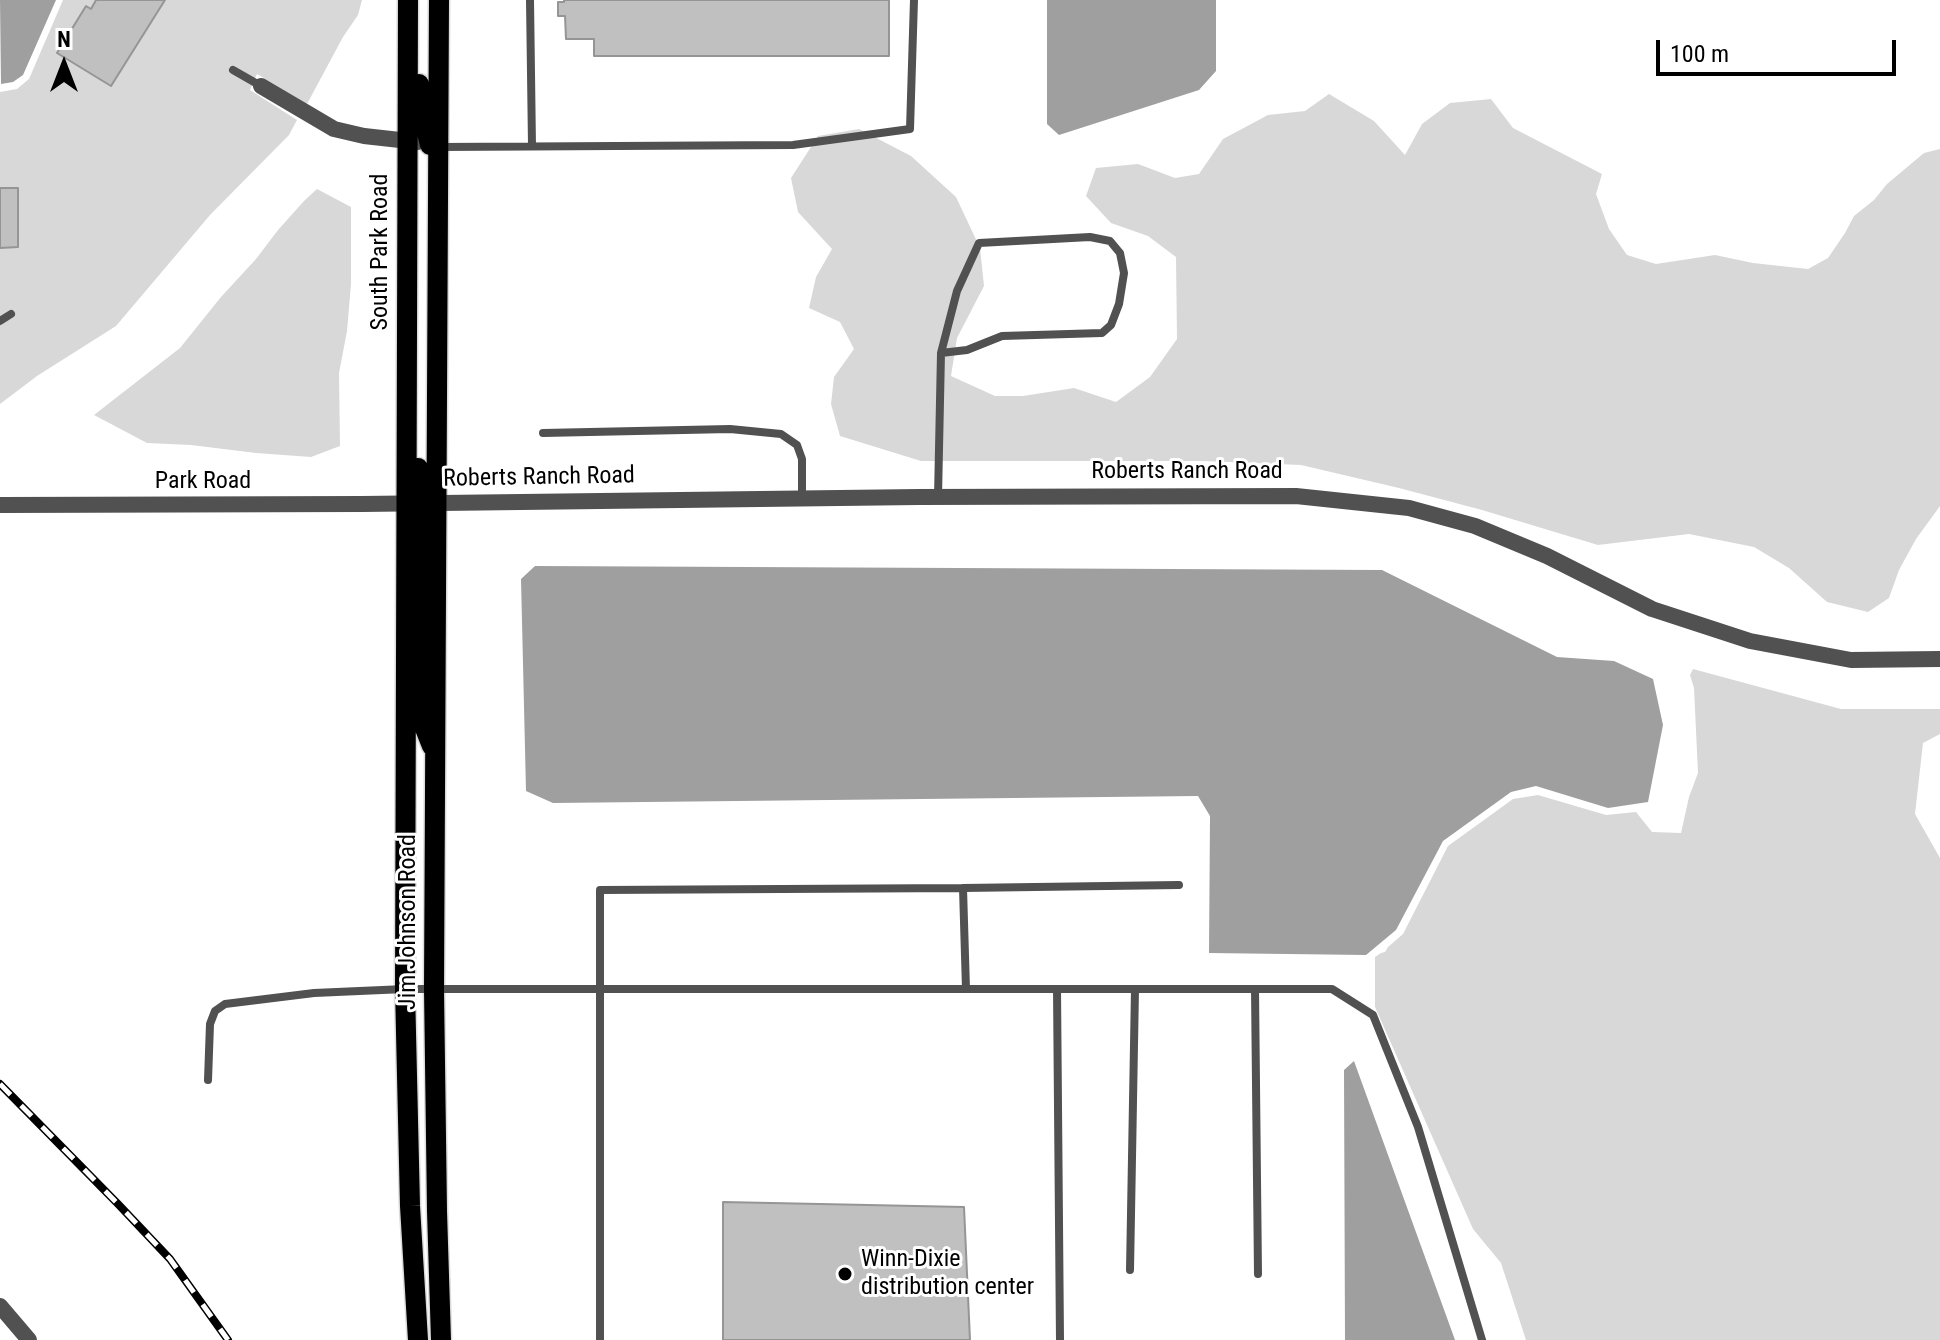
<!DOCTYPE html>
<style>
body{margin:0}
#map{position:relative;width:1940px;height:1340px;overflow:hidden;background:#fff;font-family:"Roboto Condensed",sans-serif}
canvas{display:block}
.north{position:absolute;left:24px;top:24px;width:80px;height:80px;-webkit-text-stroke:6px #fff;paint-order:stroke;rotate:0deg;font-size:22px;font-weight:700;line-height:32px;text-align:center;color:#000}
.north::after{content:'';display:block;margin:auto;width:28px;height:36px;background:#000;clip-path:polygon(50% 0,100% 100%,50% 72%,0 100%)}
.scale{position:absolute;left:1656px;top:40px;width:240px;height:36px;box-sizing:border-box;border:4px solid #000;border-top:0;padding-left:10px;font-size:24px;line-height:28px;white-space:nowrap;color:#000;-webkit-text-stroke:6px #fff;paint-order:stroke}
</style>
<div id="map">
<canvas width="1940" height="1340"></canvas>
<div class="north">N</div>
<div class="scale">100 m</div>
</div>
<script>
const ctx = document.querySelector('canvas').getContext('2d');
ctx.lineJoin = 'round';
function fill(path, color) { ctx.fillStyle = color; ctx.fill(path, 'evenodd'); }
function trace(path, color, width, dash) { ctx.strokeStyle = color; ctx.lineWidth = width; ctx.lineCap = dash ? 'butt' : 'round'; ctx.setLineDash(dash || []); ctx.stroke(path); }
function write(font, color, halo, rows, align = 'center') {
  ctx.font = font + ' "Roboto Condensed",sans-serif'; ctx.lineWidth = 6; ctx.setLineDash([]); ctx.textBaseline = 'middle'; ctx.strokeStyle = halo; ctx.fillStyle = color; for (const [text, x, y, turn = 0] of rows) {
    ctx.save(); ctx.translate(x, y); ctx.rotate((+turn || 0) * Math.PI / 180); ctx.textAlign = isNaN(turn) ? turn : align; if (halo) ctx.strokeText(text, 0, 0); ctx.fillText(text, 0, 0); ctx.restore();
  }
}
const green = new Path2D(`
 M63 0H362L358 15 343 37 307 104 257 74 250 90 297 120 289 135 210 215 116 326 37 376 0 404V92L17 89 29 79Z
 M1329 94 1374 121 1405 155 1422 124 1450 103 1491 99 1513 128 1602 174 1596 194 1609 229 1627 255 1656 264 1715 255 1753 263 1808 269 1828 258 1845 233 1854 216 1874 200 1887 184 1924 153 1940 149V506L1916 539 1899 570 1889 598 1868 612 1827 602 1789 568 1754 547 1689 534 1598 545 1482 510 1399 488 1301 465 1203 461H921L840 436 831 404 834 377 854 349 840 322 809 308 816 277 832 249 798 212 791 178 818 136 859 129 911 156 956 197 980 248 984 286 957 338 951 376 995 396H1023L1074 388 1116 402 1150 377 1177 339 1176 257 1148 236 1111 223 1086 196 1096 168 1138 164 1175 178 1199 174 1223 139 1268 115 1305 111Z
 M317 189 351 207V284L347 331 339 373 340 446 311 457 256 453 191 445 147 443 94 415 180 348 221 297 256 259 278 230 304 201Z
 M1693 669 1841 709H1940V734L1923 743 1915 814 1940 858V1340H1526L1501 1263 1473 1229 1375 1007V957L1381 953 1385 952 1388 947 1403 934 1448 846 1513 799 1538 795 1606 815 1636 812 1652 832 1681 833 1689 797 1698 773 1694 688 1690 675Z`);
const water = new Path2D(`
 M0 0H56L23 75 13 82 1 84Z
 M1047 0H1216V71L1199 90 1059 135 1047 124Z
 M535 566 1382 570 1557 657 1614 661 1653 679 1663 725 1648 802 1608 808 1536 786 1511 792 1443 841 1396 930 1366 955 1209 953 1210 816 1198 796 553 803 526 791 521 579Z
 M1354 1061 1455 1340H1345L1344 1070Z`);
const building = new Path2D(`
 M96 0H165L111 86 57 53 86 6 91 9Z
 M564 0H889V56H594V39H566L565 16H558V2H564Z
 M0 188H18V247L0 248Z
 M723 1202 964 1207 970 1340H723Z`);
const service = new Path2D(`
 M530 0 532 146
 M233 70 261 86
 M440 147 793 145 910 129 914 0
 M0 321 11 314
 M543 433 730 429 781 434 797 445 802 459V498
 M938 497 941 353 967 350 1002 336 1102 333 1111 325 1119 304 1124 273 1120 253 1110 241 1090 237 979 243 957 291 941 353
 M963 888 1179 885
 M1057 989 1060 1340
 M1255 989 1258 1274
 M208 1080 210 1024 215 1011 225 1004 314 993 405 989H1332L1373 1015 1418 1127 1482 1340
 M1130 1270 1135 989
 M600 1340V890L963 888 966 989`);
const minor = new Path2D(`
 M0 1306 29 1340`);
const tertiary = new Path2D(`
 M261 86 334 129 364 136 418 142
 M0 505 362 504 919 497 1296 496 1409 508 1475 526 1547 556 1652 609 1750 641 1851 660 1940 659`);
const primary = new Path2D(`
 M408 0 405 989 410 1206 418 1340
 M439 0 434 989 437 1211 441 1340
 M419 84V100L430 145
 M418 468 421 504 420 716 432 746`);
const rail = new Path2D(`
 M0 1084 118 1204 170 1259 228 1340`);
const markers = [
 [845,1274,8,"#000"]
];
const streetNames = [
 ["South Park Road",381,252,-90],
 ["Roberts Ranch Road",1187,472],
 ["Roberts Ranch Road",539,478,-1],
 ["Park Road",203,482],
 ["Jim Johnson Road",409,922,-90]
];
const poiNames = [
 ["Winn-Dixie",861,1260],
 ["distribution center",861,1288]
];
fill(green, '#d8d8d8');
fill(water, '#9f9f9f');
fill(building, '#c0c0c0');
trace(building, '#959595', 2);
trace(primary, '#dbdbdb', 23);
trace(service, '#515151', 8);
trace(minor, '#515151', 16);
trace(tertiary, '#515151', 16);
trace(primary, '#000', 20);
trace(rail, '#000', 8);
trace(rail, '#fff', 5, [15]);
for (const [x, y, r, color] of markers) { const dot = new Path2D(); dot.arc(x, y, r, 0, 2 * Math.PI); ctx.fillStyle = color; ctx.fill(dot); trace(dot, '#fff', 3); }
write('24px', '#000', '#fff', streetNames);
write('24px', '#000', '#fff', poiNames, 'left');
</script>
